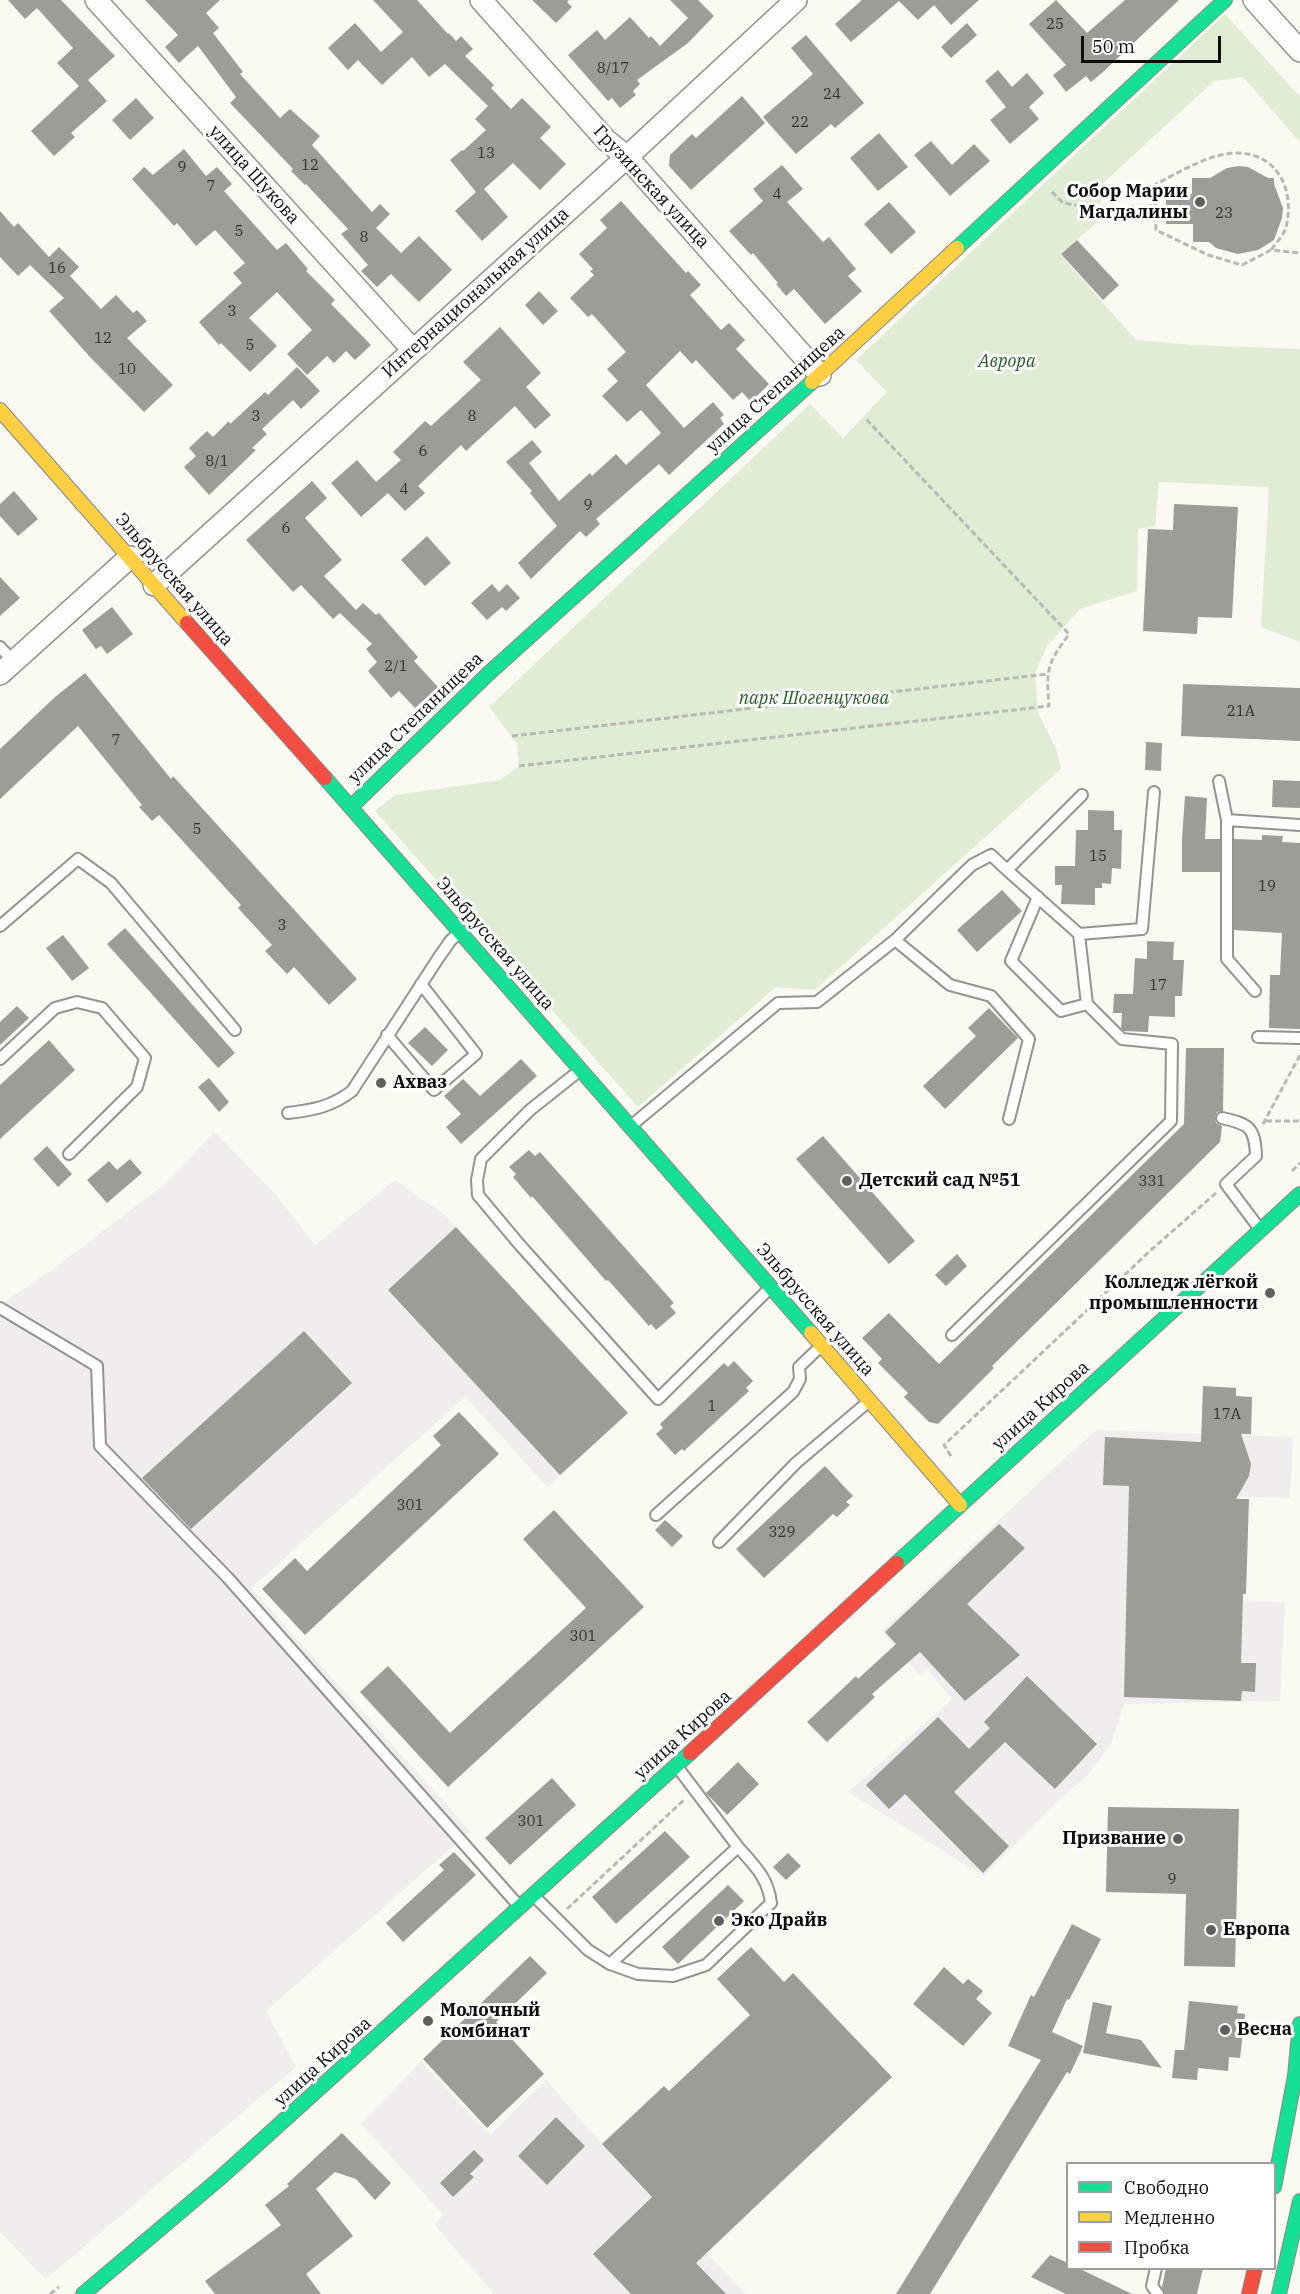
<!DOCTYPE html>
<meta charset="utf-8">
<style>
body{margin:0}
#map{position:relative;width:1300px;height:2294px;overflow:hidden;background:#faf9f2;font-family:"IBM Plex Serif",serif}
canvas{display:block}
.legend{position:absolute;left:1066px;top:2162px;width:210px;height:108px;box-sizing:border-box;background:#fff;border:2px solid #9e9e9e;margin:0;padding:8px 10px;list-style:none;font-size:18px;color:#0d0d0d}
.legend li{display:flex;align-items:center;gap:12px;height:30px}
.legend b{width:30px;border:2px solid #9e9e9e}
.scale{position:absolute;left:1081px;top:36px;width:140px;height:27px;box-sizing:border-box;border:3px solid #0d0d0d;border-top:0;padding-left:8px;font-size:18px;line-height:21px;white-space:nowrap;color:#0d0d0d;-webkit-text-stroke:4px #fff;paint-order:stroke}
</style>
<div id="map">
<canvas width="1300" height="2294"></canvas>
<ul class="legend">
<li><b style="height:8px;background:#16e098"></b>Свободно</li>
<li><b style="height:8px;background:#ffcf43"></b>Медленно</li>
<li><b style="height:8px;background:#f24e42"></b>Пробка</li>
</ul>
<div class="scale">50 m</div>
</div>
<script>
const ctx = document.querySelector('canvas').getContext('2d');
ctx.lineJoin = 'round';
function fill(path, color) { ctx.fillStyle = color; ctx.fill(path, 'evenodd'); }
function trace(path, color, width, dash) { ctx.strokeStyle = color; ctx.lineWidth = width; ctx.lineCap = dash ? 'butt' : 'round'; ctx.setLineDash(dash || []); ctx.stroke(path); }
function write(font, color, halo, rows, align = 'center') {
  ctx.font = font + ' "IBM Plex Serif",serif'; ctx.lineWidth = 6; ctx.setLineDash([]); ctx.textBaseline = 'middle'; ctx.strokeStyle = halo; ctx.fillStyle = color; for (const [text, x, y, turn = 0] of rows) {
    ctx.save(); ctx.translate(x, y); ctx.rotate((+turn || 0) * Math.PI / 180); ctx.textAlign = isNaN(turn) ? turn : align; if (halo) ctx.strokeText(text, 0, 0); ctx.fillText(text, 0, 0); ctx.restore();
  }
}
const industrial = new Path2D(`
 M214 1132 276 1195 315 1245 395 1180 446 1216 628 1413 548 1487 465 1397 251 1588 470 1831 266 2011 296 2067 46 2279 0 2232V1305L53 1269 164 1185Z
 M1097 1430 1293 1437 1290 1498 1187 1495 1183 1598 1285 1602 1280 1701 1124 1704 1111 1744 1086 1777 1058 1801 984 1876 848 1792 952 1699 928 1670 920 1675 882 1631 1070 1453Z
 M421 2061 490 2135 546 2080 602 2144 746 2294H494L435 2225 443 2214 361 2124Z`);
const green = new Path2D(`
 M1225 14 1300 97V142L1243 77 1214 81 1101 185 1100 220 1060 254 1136 340 1193 345 1300 349V642L1261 627 1269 487 1159 482 1155 526 1138 529 1137 591 1080 609 1047 646 1035 673 1038 713 1056 749 1061 769 815 990 776 987 638 1107 375 811 395 795 500 780 519 766 517 744 489 707 810 404 843 438 887 392 856 360Z`);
const building = new Path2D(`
 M8 0H61L115 56 88 80 107 101 71 133 75 137 54 156 31 131 79 86 57 63 73 48 37 8 25 19Z
 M145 0H220L206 13 219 28 213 33 243 72 240 74 280 118 290 109 320 136 312 145 328 163 372 212 380 204 390 214 376 228 401 253 419 236 452 270 419 302 391 274 377 287 361 271 368 265 341 234 348 229 306 184 305 185 291 171 293 169 230 103 236 97 198 46 179 63 165 47 178 35Z
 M373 0H417L448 34 449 33 456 41 461 36 473 49 465 56 494 85 491 88 511 109 522 98 551 127 540 138 566 164 540 190 513 163 484 189 508 217 482 241 455 211 476 192 450 160 462 150 463 151 486 130 475 119 488 106 445 64 429 77 412 57 382 85 358 60 348 70 328 48 355 23 381 52 403 32Z
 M532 0H569L567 2 572 7 556 23Z
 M670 0H698L714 16 688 43 637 80 640 84 633 91 636 95 620 108 612 98 608 101 568 55 597 30 605 40 630 17 649 38 651 36 660 46 688 18Z
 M862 0H979L951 25 934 5 918 20 899 1 851 42 835 24Z
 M1056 0 1087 33 1125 0H1179L1103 72 1091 82 1086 76 1066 92 1053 75 1066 65 1029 24Z
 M967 23 977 35 951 58 941 47Z
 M806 35 864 103 835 128 831 124 796 154 763 117 813 74 791 48Z
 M998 70 1012 87 1027 73 1044 93 1029 107 1039 119 1010 144 990 120 1006 107 985 81Z
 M742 96 765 123 691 190 669 166 670 155 692 134 696 138Z
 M136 98 154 118 130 140 112 120Z
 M879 133 908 167 878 191 850 158Z
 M931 141 952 165 974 144 990 161 950 196 914 155Z
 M184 149 206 176 217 167 232 184 224 191 277 250 286 243 308 269 306 271 335 300 331 304 371 345 355 360 346 351 334 363 327 356 307 375 287 354 312 330 277 292 249 318 277 346 250 372 221 343 219 345 199 322 242 283 233 273 245 263 215 230 196 246 177 223 174 226 132 179 144 167 153 175Z
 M782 165 803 189 787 202 823 242 829 237 856 269 848 276 862 291 825 324 794 289 786 296 776 284 778 283 753 253 751 255 729 231 763 201 753 189Z
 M1238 166 1248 167 1268 178H1274V184L1283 208 1282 218 1274 240 1258 250 1238 254 1216 248 1209 242H1193V224H1166V194H1192V178H1210L1227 168Z
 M621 201 686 273 688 271 701 285 690 295 721 330 729 323 745 340 736 349 769 384 751 402 742 392 733 400 696 360 692 364 680 351 646 385 684 428 713 402 724 415 720 418 724 424 669 475 659 464 596 519 600 524 586 537 580 531 531 579 518 563 557 526 530 493 532 491 506 462 532 440 542 452 529 463 559 501 590 473 592 476 616 454 626 465 661 433 641 410 627 422 602 396 618 381 607 369 626 352 592 314 588 317 570 298 594 275 590 271 593 269 579 254 607 228 600 220Z
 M889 202 916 232 891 254 864 224Z
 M0 211 14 227 18 223 49 257 59 247 79 267 70 276 101 309 116 295 133 313 137 310 147 321 127 338 173 385 144 412 90 357 49 311 64 298 30 265 18 276 0 257Z
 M1077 240 1119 285 1103 300 1061 254Z
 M539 291 558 311 543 325 525 305Z
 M500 327 541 373 526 387 551 415 535 429 515 406 466 451 461 445 418 486 425 493 405 511 388 493 361 517 331 483 357 460 376 482 401 460 393 452 425 421 431 426 481 380 463 362Z
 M297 367 320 391 301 409 293 400 262 429 267 434 252 448 256 450 209 495 184 467 196 456 189 448 207 431 213 437 229 421 230 424 265 392 268 395Z
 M312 481 327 498 305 518 342 560 324 576 356 610 363 603 376 615 379 613 418 657 414 661 438 687 415 708 399 691 391 698 368 671 377 662 366 649 372 644 340 613 333 619 301 585 293 592 246 540Z
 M14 491 38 519 18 536 0 516V504Z
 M1174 504 1238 507 1232 618 1198 617 1197 634 1143 631 1148 529 1173 530Z
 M427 536 451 563 425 586 401 560Z
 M0 577 20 598 0 616Z
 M492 584 499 592 507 584 520 598 506 611 502 607 487 620 471 603Z
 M112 607 133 634 107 654 101 646 96 649 82 630Z
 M85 673 171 779 173 776 357 979 329 1005 294 967 287 974 265 951 272 945 238 908 241 905 159 815 152 821 139 807 142 805 78 726 0 799V749L55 697Z
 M1183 684 1300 688V741L1181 736Z
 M1146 742 1162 743 1161 771 1145 770Z
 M1273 780 1300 781V808L1272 807Z
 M1185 796 1207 798 1205 839H1220V872H1182V839Z
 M1088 810 1114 811V830H1122L1121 869 1112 868 1111 884 1102 883V888H1095V905L1061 904 1062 885H1055V866H1075L1076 830H1088Z
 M1262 835 1283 836 1282 842 1300 843V1029L1269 1028 1270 975H1280L1282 933 1234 930V839L1262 840Z
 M1002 890 1022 911 977 952 957 930Z
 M125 928 235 1053 218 1068 107 944Z
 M63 935 89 968 72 981 46 948Z
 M1147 941 1174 942 1173 960H1184L1182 996H1175V1017L1149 1016 1148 1032 1124 1031 1121 1028 1122 1013H1113L1114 994H1133L1135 958 1147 959Z
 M17 1006 29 1018 0 1045V1022Z
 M989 1008 1018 1038 945 1109 923 1086 976 1036 968 1028Z
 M425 1027 448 1050 432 1066 408 1043Z
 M49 1040 75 1070 0 1139V1085Z
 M1186 1048H1224L1223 1111 1217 1112 1215 1117 1216 1123 1222 1126 1220 1142 992 1366 994 1368 938 1424 929 1422 904 1397 908 1393 878 1363 882 1359 862 1338 889 1313 939 1364 1184 1124Z
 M521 1059 537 1076 461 1144 446 1127 461 1114 444 1096 463 1079 480 1096Z
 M209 1078 229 1102 219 1112 198 1087Z
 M823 1136 915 1241 889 1264 796 1159Z
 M47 1146 72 1174 58 1187 33 1159Z
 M529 1150 535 1156 540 1152 674 1303 670 1306 676 1313 656 1330 651 1324 649 1326 608 1280 606 1281 532 1196 531 1198 513 1177 516 1174 509 1167Z
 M130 1159 142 1173 107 1203 87 1180 109 1161 117 1170Z
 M456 1227 628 1413 560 1475 388 1290Z
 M957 1254 967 1266 946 1286 935 1275Z
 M304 1331 352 1383 191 1529 142 1478Z
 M734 1361 753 1381 746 1388 749 1391 684 1451 682 1449 675 1455 656 1434 663 1428 660 1424 724 1363 728 1367Z
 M1203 1386 1236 1388V1396L1252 1397 1251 1434H1241L1251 1464 1249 1476 1236 1499H1249L1246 1594H1243L1241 1663H1256L1255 1692 1242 1691 1241 1701 1124 1697 1129 1486 1103 1485 1105 1437 1201 1442Z
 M459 1412 499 1454 305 1635 262 1589 295 1558 307 1571 441 1445 433 1436Z
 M825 1466 853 1496 846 1502 850 1505 837 1517 833 1514 764 1578 736 1549Z
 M554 1510 644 1607 448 1787 360 1692 388 1666 450 1733 586 1608 523 1539Z
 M665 1520 683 1536 672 1547 655 1530Z
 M999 1524 1025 1548 967 1604 1020 1655 965 1701 920 1652 872 1694 875 1697 827 1742 807 1722 856 1676 858 1679 896 1644 885 1632Z
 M1027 1676 1097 1744 1055 1789 1005 1742 954 1792 1009 1846 983 1873 905 1794 889 1809 866 1785 938 1717 969 1749 990 1728 984 1722Z
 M738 1762 759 1784 727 1815 706 1793Z
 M552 1778 576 1805 510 1865 485 1838Z
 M1108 1807 1239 1809 1235 1967 1184 1966 1186 1894 1106 1892Z
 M665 1831 690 1857 616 1924 592 1897Z
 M454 1852 476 1875 403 1942 386 1923 444 1870 439 1865Z
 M788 1853 801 1866 786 1880 773 1867Z
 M728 1885 744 1901 678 1964 662 1947Z
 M1072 1924 1101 1939 1069 2000 1067 1999 1052 2032 1083 2046 1070 2074 1067 2072 930 2294H896L1041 2060 1008 2046 1031 1995 1034 1997Z
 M751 1947 784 1982 793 1973 892 2077 696 2263 726 2294H631L593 2254 652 2197 602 2144 664 2086 669 2091 750 2015 717 1979Z
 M530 1956 547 1973 496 2022 544 2074 487 2128 423 2059Z
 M944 1967 963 1984 968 1979 983 1991 976 1999 992 2013 963 2046 913 2004Z
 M1189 2001 1238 2006 1237 2013 1245 2014 1240 2058 1229 2057 1228 2071 1198 2068 1197 2080 1172 2078 1175 2050H1184Z
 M1093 2002 1112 2006 1106 2033 1141 2040 1162 2068 1083 2053Z
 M556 2117 585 2146 547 2185 518 2156Z
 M342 2133 391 2183 375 2200 356 2179 335 2172 316 2189 353 2236 306 2274 321 2294H215L205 2281 281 2225 265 2205 289 2186 287 2184Z
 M474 2150 484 2160 470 2174 474 2177 453 2197 440 2183Z
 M1050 2255 1068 2263V2268H1078L1132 2294H1066L1031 2277Z
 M1166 2268H1203L1197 2294H1165L1162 2287Z`);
const path = new Path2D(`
 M1052 192 1063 203 1088 207 1155 206 1156 230 1208 255 1242 265 1271 250 1300 253
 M1155 206 1156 184C1180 172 1209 153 1238 153 1279 154 1295 192 1286 227 1284 235 1276 243 1271 250
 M512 736 1047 674
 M519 766 1049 706C1046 668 1047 665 1069 634L866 419
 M1266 1121H1300
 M1263 1124 1300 1055
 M1292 1171 1300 1163
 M951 1456 944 1445 1151 1250 1216 1193
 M567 1909 685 1799
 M50 2294 59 2287`);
const lane = new Path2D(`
 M0 647 13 661
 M1219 781 1227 820
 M1038 897 1011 961 1061 1011 1087 1004
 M0 926 78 859 111 883 235 1030
 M1079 934 1142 929 1154 792
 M895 940 950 985 991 996 1029 1039 1009 1119
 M1255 991 1227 959V820L1300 825
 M387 1035 434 1090 476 1054 421 984
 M1258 1037 1300 1038
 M0 1059 55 1008 77 1002 102 1008 145 1058 137 1087 69 1154
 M579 1071 530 1110 481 1159 477 1180 478 1195 519 1244 658 1399 769 1289
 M288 1113C313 1110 331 1107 352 1091L439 957 451 940 459 933
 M1222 1118C1249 1124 1255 1127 1256 1156L1226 1184 1259 1228
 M632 1125 778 1003 817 1002 895 940 972 865 991 855 1007 870 1082 795
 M0 1308 97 1366 100 1446 228 1578 519 1906
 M952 1335 1171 1121 1172 1044 1122 1039 1087 1004 1079 934 1007 870
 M656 1515 793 1392 800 1379 799 1367 820 1347
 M719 1542 796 1463 868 1402
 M536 1898 588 1950 610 1964 738 1847 678 1768
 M610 1964 638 1974 673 1976 706 1965 771 1903C768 1878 755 1866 738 1847
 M1156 2268 1152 2286 1158 2294`);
const street = new Path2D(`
 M96 0 412 349
 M481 0 606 140 627 157 820 375
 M1254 0 1300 51
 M154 585 627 157 796 0
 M0 674 130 557`);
const fast = new Path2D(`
 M957 248 1225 0
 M325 778 811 1333
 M351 807 488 674 812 382
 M897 1563 1300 1194
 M1274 2187 1295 2076 1300 2024
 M83 2294 219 2179 690 1753
 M1279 2294 1300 2201`);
const slow = new Path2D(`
 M812 382 957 248
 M0 410 187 623
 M811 1333 960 1505`);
const jam = new Path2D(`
 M187 623 325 778
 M690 1753 897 1563
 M1249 2294 1255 2268`);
const markers = [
 [1200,202,6,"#60605d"],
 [381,1083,6,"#60605d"],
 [847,1181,6,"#60605d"],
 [1270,1293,6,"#60605d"],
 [1178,1839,6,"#60605d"],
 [719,1921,6,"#60605d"],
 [1211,1930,6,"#60605d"],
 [428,2021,6,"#60605d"],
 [1225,2030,6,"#60605d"]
];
const numberNames = [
 ["25",1055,25],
 ["8/17",613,69],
 ["24",832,95],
 ["22",800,123],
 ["13",486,154],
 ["12",310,166],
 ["9",182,168],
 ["7",211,187],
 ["4",777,195],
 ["23",1224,214],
 ["5",239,232],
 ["8",364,238],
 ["16",57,269],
 ["3",232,312],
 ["12",103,339],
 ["5",250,346],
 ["10",127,370],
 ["3",256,417],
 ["8",472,417],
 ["6",423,452],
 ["8/1",217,462],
 ["4",404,490],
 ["9",588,506],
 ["6",286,529],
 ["2/1",396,667],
 ["21А",1241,712],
 ["7",116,741],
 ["5",197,830],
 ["15",1098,857],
 ["19",1267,887],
 ["3",282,926],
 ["17",1158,986],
 ["331",1152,1182],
 ["1",712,1407],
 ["17А",1227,1415],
 ["301",410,1506],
 ["329",782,1533],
 ["301",583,1637],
 ["301",531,1822],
 ["9",1172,1880]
];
const streetNames = [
 ["улица Шукова",254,175,48],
 ["Грузинская улица",651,187,47],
 ["Интернациональная улица",476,293,-42],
 ["улица Степанищева",776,390,-42],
 ["Эльбрусская улица",174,580,49],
 ["улица Степанищева",416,718,-44],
 ["Эльбрусская улица",495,944,49],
 ["Эльбрусская улица",815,1310,49],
 ["улица Кирова",1041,1406,-42],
 ["улица Кирова",683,1735,-42],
 ["улица Кирова",323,2062,-42]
];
const poiNames = [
 ["Собор Марии",1188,192,"right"],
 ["Магдалины",1188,213,"right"],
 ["Ахваз",393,1083],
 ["Детский сад №51",859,1181],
 ["Колледж лёгкой",1258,1283,"right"],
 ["промышленности",1258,1304,"right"],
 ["Призвание",1166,1839,"right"],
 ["Эко Драйв",731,1921],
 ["Европа",1223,1930],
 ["Молочный",440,2011],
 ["комбинат",440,2032],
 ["Весна",1237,2030]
];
const parkNames = [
 ["Аврора",1007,362],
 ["парк Шогенцукова",814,699]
];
fill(industrial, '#f1ecee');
fill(green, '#e0edd4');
fill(building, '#9d9c97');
trace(lane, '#949390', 14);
trace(street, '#949390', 24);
trace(fast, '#8a8a87', 16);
trace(slow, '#8a8a87', 16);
trace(jam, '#8a8a87', 16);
trace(path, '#b8b8b6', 3, [6, 3]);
trace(lane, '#fefefd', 10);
trace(street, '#fefefd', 21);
trace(fast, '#16e098', 14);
trace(slow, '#ffcf43', 14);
trace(jam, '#f24e42', 14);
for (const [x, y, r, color] of markers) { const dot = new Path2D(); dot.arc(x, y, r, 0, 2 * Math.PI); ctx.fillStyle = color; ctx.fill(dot); trace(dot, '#fff', 2); }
write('15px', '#313130', null, numberNames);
write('18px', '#0d0d0d', '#fff', streetNames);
write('bold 18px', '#0d0d0d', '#fff', poiNames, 'left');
write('italic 18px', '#295c25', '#fff', parkNames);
</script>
